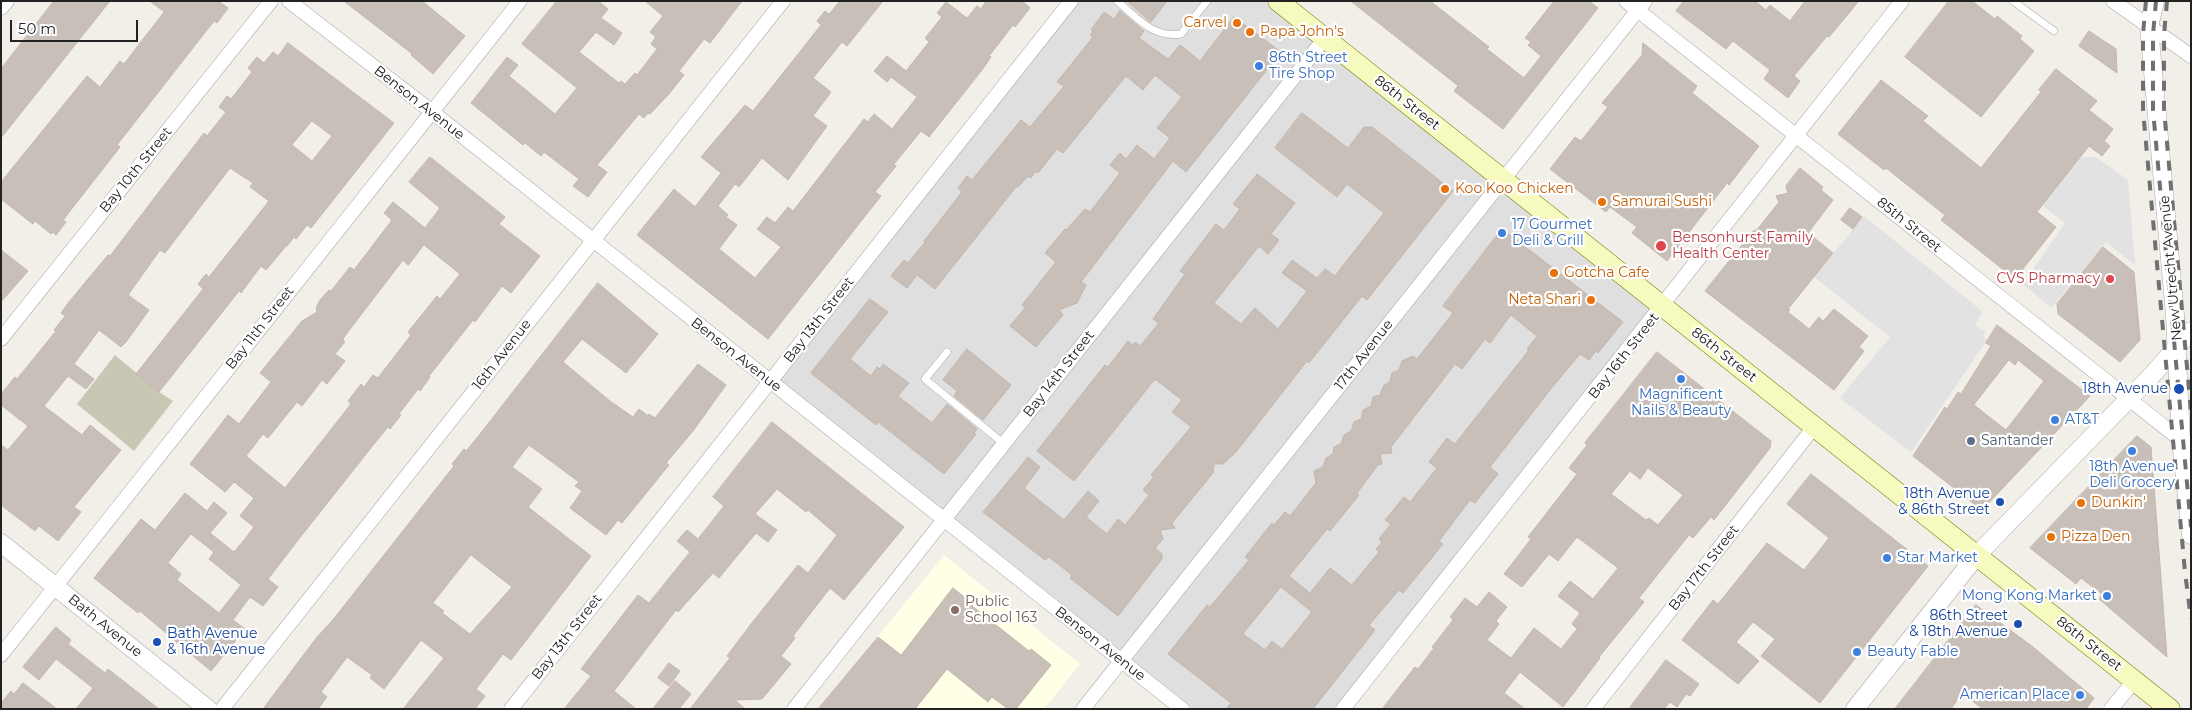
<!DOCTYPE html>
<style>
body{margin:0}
#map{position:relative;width:2192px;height:710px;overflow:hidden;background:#f2efe9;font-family:Montserrat,sans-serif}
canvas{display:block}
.frame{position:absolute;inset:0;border:2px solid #222;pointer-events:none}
.scale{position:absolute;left:10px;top:20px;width:128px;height:22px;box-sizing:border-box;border:2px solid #222;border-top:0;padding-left:6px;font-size:15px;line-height:18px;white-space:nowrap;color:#222;-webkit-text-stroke:4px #fff;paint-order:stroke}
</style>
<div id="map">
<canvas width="2192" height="710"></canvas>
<div class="frame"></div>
<div class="scale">50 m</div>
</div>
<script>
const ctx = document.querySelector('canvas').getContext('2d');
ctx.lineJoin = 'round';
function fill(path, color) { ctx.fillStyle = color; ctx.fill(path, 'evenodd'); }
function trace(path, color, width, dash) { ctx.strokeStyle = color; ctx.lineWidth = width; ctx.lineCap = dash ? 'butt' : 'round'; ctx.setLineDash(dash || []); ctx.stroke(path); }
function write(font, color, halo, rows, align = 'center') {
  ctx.font = font + ' Montserrat,sans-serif'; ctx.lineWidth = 4.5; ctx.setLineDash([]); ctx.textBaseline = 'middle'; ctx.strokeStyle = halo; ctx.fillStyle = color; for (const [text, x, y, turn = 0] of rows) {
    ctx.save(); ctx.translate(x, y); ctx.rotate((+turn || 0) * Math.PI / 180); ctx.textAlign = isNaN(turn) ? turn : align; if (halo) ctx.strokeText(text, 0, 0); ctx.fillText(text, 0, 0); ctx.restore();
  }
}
const residential = new Path2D(`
 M1071 1H1278L1663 306 1343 709H1182L770 382Z`);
const education = new Path2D(`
 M944 555 1080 664 1044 709H819Z`);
const construction = new Path2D(`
 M115 355 159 392 173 401 134 451 77 404Z`);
const parking = new Path2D(`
 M2081 157H2096L2128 180 2135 265 2106 242 2051 308 2023 284 2065 223 2043 206Z
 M1864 216 1983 312 1975 325 1986 332 1983 337 1987 340 1911 452 1840 398 1890 337 1814 277Z`);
const building = new Path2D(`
 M54 1H110L1 138V69Z
 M150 1H218L228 8 217 23 214 21 117 145 120 147 63 220 66 222 56 235 53 232 51 234 35 221 33 224 1 199V182L87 76 100 87 120 61 124 64 164 12Z
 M344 1H422L465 36 433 74 411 55 412 54Z
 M557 1H598L608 9 601 18 622 33 614 45 596 32 579 52 619 83 621 81 625 84 635 73 637 75 657 49 651 44 656 37 650 32 663 16 645 1H742L710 43 704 39 679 71 684 75 669 94 650 114 648 113 644 118 639 114 597 165 607 172 588 197 573 186 579 179 544 152 541 156 525 143 523 145 471 103 507 57 518 65 509 76 555 114 577 88 522 44Z
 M840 1H883L847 46 842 42 813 78 831 92 813 116 827 126 788 180 762 158 739 187 735 184 718 206 728 215 726 217 737 225 719 249 755 278 781 247 757 229 767 217 775 223 788 207 793 211 864 119 868 122 874 114 892 129 917 97 891 77 887 82 874 71 887 56 906 71 929 42 925 38 942 17 937 13 946 2 967 18 977 6 981 9 986 1H1022L1030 8 1015 27 1013 25 989 56 991 57 982 70 929 137 921 131 894 164 896 166 875 192 881 196 768 339 637 235 674 189 695 207 721 173 701 157 745 105 753 111 821 25 817 21 825 11 829 14Z
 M1127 1H1167L1151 22Z
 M1351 1H1430L1489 47 1487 49 1524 78 1541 56 1528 45 1531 42 1525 38 1554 1H1589L1598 8 1503 129 1454 91 1458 86Z
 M1684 1H1755L1766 10 1770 5 1790 21 1805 1H1859L1829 37 1827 36 1794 76 1800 81 1788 98 1764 79 1770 70 1733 41 1726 49 1676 11Z
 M1949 1H1972L1995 19 1997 16 2022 36 2020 39 2034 51 1981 117 1905 57Z
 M1120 11 1144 31 1139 38 1168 59 1180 45 1200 61 1234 17 1281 52 1186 172 1173 161 1081 282 1086 285 1077 303 1059 310 1063 315 1036 347 1010 326 1025 308 1022 305 1056 262 1045 253 1065 229 1066 230 1085 209 1090 212 1120 173 1110 165 1120 153 1126 159 1137 145 1154 159 1170 138 1157 128 1182 97 1155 75 1143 90 1126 76 1063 153 1057 149 1038 173 1036 171 1031 178 1028 176 1018 187H1016L935 289 917 275 907 288 891 276 904 260 908 263 925 242 924 241 962 192 958 188 967 176 972 180 1021 120 1030 127 1050 103 1064 86 1057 82 1093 37 1090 35 1093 32 1091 30 1104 12 1114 19Z
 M2089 31 2116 49 2117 73 2079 46Z
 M288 43 394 123 311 228 307 225 296 239 294 237 287 246H286L266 270 261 266 241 293 239 291 159 392 136 374 203 289 198 284 206 274 209 277 269 201 250 187 253 183 230 168 165 253 160 250 128 295 149 310 126 342 121 347 99 330 74 364 94 379 86 389 68 376 44 406 82 435 90 425 121 450 74 507 81 512 58 541 39 526 35 531 1 505V445L8 450 28 426 1 405V394L15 377 17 379 56 331 54 330 65 316 61 313 69 302 108 255 110 256 204 133 207 136 226 112 219 107 227 96 231 99 252 72 248 68 257 57 264 63 273 52 278 56ZM312 121 332 136 312 161 292 145Z
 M1643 43 1697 86 1692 93 1759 146 1729 185 1727 183 1667 261 1632 233 1637 227 1610 207 1606 212 1550 169 1575 137 1581 141 1608 107 1602 103 1642 55Z
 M2056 69 2097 101 2089 110 2113 129 2104 141 2110 146 2102 156 2089 146 2037 212 2056 227 2015 279 1941 220 1945 215 1886 168 1884 170 1838 134 1881 80 1928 116 1923 121 1981 168 2041 92 2039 90Z
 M1302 113 1348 148 1364 127H1372L1453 191 1367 300 1362 296 1309 363 1307 361 1236 452 1223 464H1214L1213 473 1172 523 1175 528 1160 530 1163 539 1155 548 1162 554V559L1118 616 1070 578 1072 575 1049 557 1045 560 983 512 1028 457 1040 467 1024 488 1064 520 1088 491 1099 501 1086 517 1107 534 1118 519 1125 525 1149 495 1143 490 1154 477 1151 475 1191 427 1172 412 1182 400 1155 379 1074 481 1037 451 1105 365 1108 367 1128 341 1133 345 1135 342 1140 346 1159 323 1153 319 1185 274 1180 271 1216 224 1224 230 1240 209 1233 204 1257 174 1295 203 1271 234 1279 240 1268 254 1259 246 1214 303 1241 324 1255 308 1278 329 1307 291 1282 273 1292 260 1317 278 1325 269 1335 276 1384 213 1347 184 1337 197 1275 148Z
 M430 157 505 217 499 224 540 256 511 293 502 286 475 322 473 320 429 376 430 377 420 391 418 389 399 414 401 415 390 429 388 427 374 444 302 535 268 579 278 587 263 606 250 597 233 620 245 629 211 671 140 611 138 613 94 578 141 519 155 530 185 493 207 511 214 502 227 513 210 533 234 552 245 539 254 527 240 516 254 498 234 482 225 492 190 464 228 415 239 424 271 382 260 373 302 321 317 312 316 308 320 300 329 290 331 291 350 267 354 270 392 220 384 213 393 202 425 228 440 208 409 182ZM424 245 460 274 440 299 437 296 408 332 411 335 378 378 373 375 364 387 361 384 348 401 351 404 285 488 246 456 263 434 268 438 297 402 302 406 322 380 327 384 345 361 335 354 345 342 343 341 344 337 403 260 408 265ZM191 534 214 552 209 559 241 585 219 613 177 580 181 574 168 563Z
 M1800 168 1823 187 1821 190 1833 200 1808 233 1833 253 1788 309 1790 310 1788 312 1809 329 1819 317 1823 321 1834 309 1868 336 1859 347 1864 351 1834 390 1705 291 1754 230 1756 231 1779 202 1776 196 1788 193 1786 186Z
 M1850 208 1862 217 1853 229 1841 220Z
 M1502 229 1623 322 1598 353 1596 351 1589 360 1580 354 1550 390 1490 467 1498 474 1475 503 1470 500 1439 541 1443 544 1403 593 1399 590 1369 625 1375 630 1313 709H1226L1231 703 1168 654 1207 605 1210 607 1249 560 1245 557 1272 523 1274 525 1285 512 1290 516 1316 483 1314 471 1323 467 1326 458 1333 454 1334 447 1341 444 1344 435 1351 431 1354 422 1361 419 1363 410 1371 406 1373 397 1380 395 1384 385 1390 382 1392 373 1399 370 1402 361 1404 360 1413 356 1417 359 1453 313 1443 306ZM1511 315 1537 336 1527 349 1529 350 1455 444 1447 438 1429 462 1437 468 1410 502 1404 497 1385 520 1391 524 1379 539 1382 542 1376 549 1379 552 1352 585 1330 568 1310 593 1289 576 1327 529 1330 531 1359 495 1357 493 1378 465 1382 464 1380 454 1392 453 1391 447 1455 364 1462 369 1485 339 1490 343ZM1281 587 1312 612 1282 649 1272 641 1265 650 1243 634Z
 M2103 247 2134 272 2140 340 2120 362 2058 314 2057 304Z
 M1 250 28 271 1 302Z
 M598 283 658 334 626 373 582 339 563 362 610 401 633 417 639 409 648 416 649 414 655 418 698 364 726 385 693 431 666 463 669 465 660 476 622 523 618 520 606 535 570 508 582 491 575 486 579 482 529 445 512 467 542 489 528 507 591 556 511 660 503 654 476 689 485 696 475 709H403L444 658 421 640 384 689 370 678 372 675 347 657 321 692 327 697 318 709H263L317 637 332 621 454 466 452 464 464 449 466 451 477 438ZM471 555 512 587 470 634 442 613 444 611 433 603Z
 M870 299 888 312 850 359 871 376 877 367 880 369 883 364 909 383 898 396 932 423 947 404 977 429 974 433 976 434 944 474 878 422 876 425 811 373Z
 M1997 325 2090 396 1982 510 1913 456 1945 407 1947 409 1958 392 1961 394 1991 346 1986 343ZM2009 360 2015 365 2018 360 2044 381 2006 430 1974 405Z
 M967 349 1011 385 983 420 954 396 957 391 943 380Z
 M1657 352 1771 441 1770 448 1714 520 1711 517 1693 538 1689 535 1639 598 1644 602 1599 657 1600 658 1563 707 1520 672 1504 693 1525 709H1382L1415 667 1418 669 1434 648 1432 647 1453 620 1450 617 1465 598 1477 607 1489 592 1507 607 1496 621 1499 624 1487 640 1511 658 1534 628 1561 649 1577 629 1572 624 1580 613 1558 596 1570 581 1593 599 1618 568 1577 537 1558 561 1549 554 1522 587 1504 574 1531 539 1528 537 1577 474 1569 468 1587 445 1585 443ZM1648 468 1683 495 1658 525 1649 518 1646 520 1611 494 1630 471 1640 479Z
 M772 422 904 527 844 600 830 588 793 636 795 638 781 656 791 664 762 699 735 700 745 709H690L730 658 727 656 751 624 798 565 808 573 837 535 808 510 806 512 777 489 755 514 777 530 768 542 756 533 719 578 713 573 678 612 676 610 614 691 636 709H564L591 676 581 669 638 595 649 603 690 552 677 541 687 530 698 539 724 506 713 497Z
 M2137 436 2151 447 2167 657 2099 599 2102 594 2081 578 2076 584 2030 548Z
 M1811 474 1928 566 1820 703 1761 656 1775 639 1753 622 1736 642 1759 661 1738 684 1682 640 1713 600 1718 604 1767 543 1804 570 1829 538 1787 504Z
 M953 588 973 604 972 606 1029 651 1031 649 1051 665 1016 709H1008L992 697 988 702 947 669 915 709H818L878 637 901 655Z
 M1976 605 2033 647 2094 698 2086 709H1983L1962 693 1951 709H1895Z
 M56 627 71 640 68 644 105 673 108 669 159 709H76L93 688 56 659 39 680 23 667Z
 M1666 660 1699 684 1690 696 1686 694 1677 707 1670 702 1664 709H1629Z
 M669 663 680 671 669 686 658 678Z
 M675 681 691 694 679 709H653Z
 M23 683 57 709H1V703L11 691 14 694Z`);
const service = new Path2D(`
 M1117 1C1138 18 1152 38 1181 34L1207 1
 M2013 1 2054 31
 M947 352 925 379 1004 444`);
const minor = new Path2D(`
 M289 1 431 111 1182 709
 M1626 1 2191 448
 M2113 1 2191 56
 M1 8 7 1
 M1 339 271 1
 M1 655 520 1
 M222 709 783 1
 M511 709 1071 1
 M794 709 1325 38
 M1083 709 1645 1
 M1343 709 1902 1
 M1593 709 1814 427
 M2111 709 2135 680`);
const tertiary = new Path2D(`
 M2155 1 2149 27 2175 315 2181 440 2191 535
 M1 543 208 709
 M1855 709 1977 555 2153 374 2191 331`);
const secondary = new Path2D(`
 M1278 1 2170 709`);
const rail = new Path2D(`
 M2146 1 2143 34V110L2185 572 2191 619
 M2156 1 2153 35V110L2191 527
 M2167 1 2164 35V109L2191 412`);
const markers = [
 [1237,23,5,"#e8710a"],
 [1250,32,5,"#e8710a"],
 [1259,66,5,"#3f7fe0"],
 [1445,189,5,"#e8710a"],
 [1602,202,5,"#e8710a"],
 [1502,233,5,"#3f7fe0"],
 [1661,246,6,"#e0444e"],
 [1554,273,5,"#e8710a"],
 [2110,279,5,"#e0444e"],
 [1591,300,5,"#e8710a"],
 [1681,379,5,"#3f7fe0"],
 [2179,389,6,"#1a4fb4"],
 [2055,420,5,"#3f7fe0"],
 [1971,441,5,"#5c6f8a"],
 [2132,451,5,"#3f7fe0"],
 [2000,502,5,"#1a4fb4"],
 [2081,503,5,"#e8710a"],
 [2051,537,5,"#e8710a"],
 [1887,558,5,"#3f7fe0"],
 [2107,596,5,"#3f7fe0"],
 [955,610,5,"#8d6e63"],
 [2018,624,5,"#1a4fb4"],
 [157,642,5,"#1a4fb4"],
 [1857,652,5,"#3f7fe0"],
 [2080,695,5,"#3f7fe0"]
];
const foodNames = [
 ["Carvel",1227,23,"right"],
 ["Papa John's",1260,32],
 ["Koo Koo Chicken",1455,189],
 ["Samurai Sushi",1612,202],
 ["Gotcha Cafe",1564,273],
 ["Neta Shari",1581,300,"right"],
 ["Dunkin'",2091,503],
 ["Pizza Den",2061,537]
];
const shopNames = [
 ["86th Street",1269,58],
 ["Tire Shop",1269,74],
 ["17 Gourmet",1512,225],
 ["Deli & Grill",1512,241],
 ["Magnificent",1681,395,"center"],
 ["Nails & Beauty",1681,411,"center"],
 ["AT&T",2065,420],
 ["18th Avenue",2132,467,"center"],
 ["Deli Grocery",2132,483,"center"],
 ["Star Market",1897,558],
 ["Mong Kong Market",2097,596,"right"],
 ["Beauty Fable",1867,652],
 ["American Place",2070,695,"right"]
];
const streetNames = [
 ["Benson Avenue",419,103,38],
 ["86th Street",1407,103,38],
 ["Bay 10th Street",136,170,-51],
 ["85th Street",1909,225,39],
 ["New Utrecht Avenue",2171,268,-95],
 ["Bay 13th Street",819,320,-52],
 ["Bay 11th Street",260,328,-52],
 ["16th Avenue",502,355,-52],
 ["Benson Avenue",736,355,38],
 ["17th Avenue",1364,355,-52],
 ["86th Street",1724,355,38],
 ["Bay 16th Street",1624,356,-52],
 ["Bay 14th Street",1059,374,-52],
 ["Bay 17th Street",1704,568,-52],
 ["Bath Avenue",105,626,39],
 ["Bay 13th Street",567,637,-52],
 ["Benson Avenue",1100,644,38],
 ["86th Street",2089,644,38]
];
const healthNames = [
 ["Bensonhurst Family",1672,238],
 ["Health Center",1672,254],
 ["CVS Pharmacy",2100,279,"right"]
];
const transitNames = [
 ["18th Avenue",2168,389],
 ["18th Avenue",1990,494],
 ["& 86th Street",1990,510],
 ["86th Street",2008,616],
 ["& 18th Avenue",2008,632],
 ["Bath Avenue",167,634,"left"],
 ["& 16th Avenue",167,650,"left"]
];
const serviceNames = [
 ["Santander",1981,441]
];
const educationNames = [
 ["Public",965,602],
 ["School 163",965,618]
];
fill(residential, '#e0dfdf');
fill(education, '#ffffe5');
fill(construction, '#c7c7b4');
fill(parking, '#e2e2e2');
fill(building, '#c7bfb8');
trace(building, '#c4b6ab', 1);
trace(service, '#a9a9a9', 8);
trace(minor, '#a9a9a9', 15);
trace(tertiary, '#a9a9a9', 19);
trace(secondary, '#707d05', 21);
trace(service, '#fff', 7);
trace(minor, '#fff', 14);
trace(tertiary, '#fff', 18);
trace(secondary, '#f7fabf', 20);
trace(rail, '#707070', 4, [10, 10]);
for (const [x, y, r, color] of markers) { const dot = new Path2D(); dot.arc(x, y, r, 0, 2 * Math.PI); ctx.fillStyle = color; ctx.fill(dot); trace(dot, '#fff', 2); }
write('14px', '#c56008', '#fff', foodNames, 'left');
write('14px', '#366cbe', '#fff', shopNames, 'left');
write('14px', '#222', '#fff', streetNames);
write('14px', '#be3a42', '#fff', healthNames, 'left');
write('14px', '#164399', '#fff', transitNames, 'right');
write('14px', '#4e5e75', '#fff', serviceNames, 'left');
write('14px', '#785e54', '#fff', educationNames, 'left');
</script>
